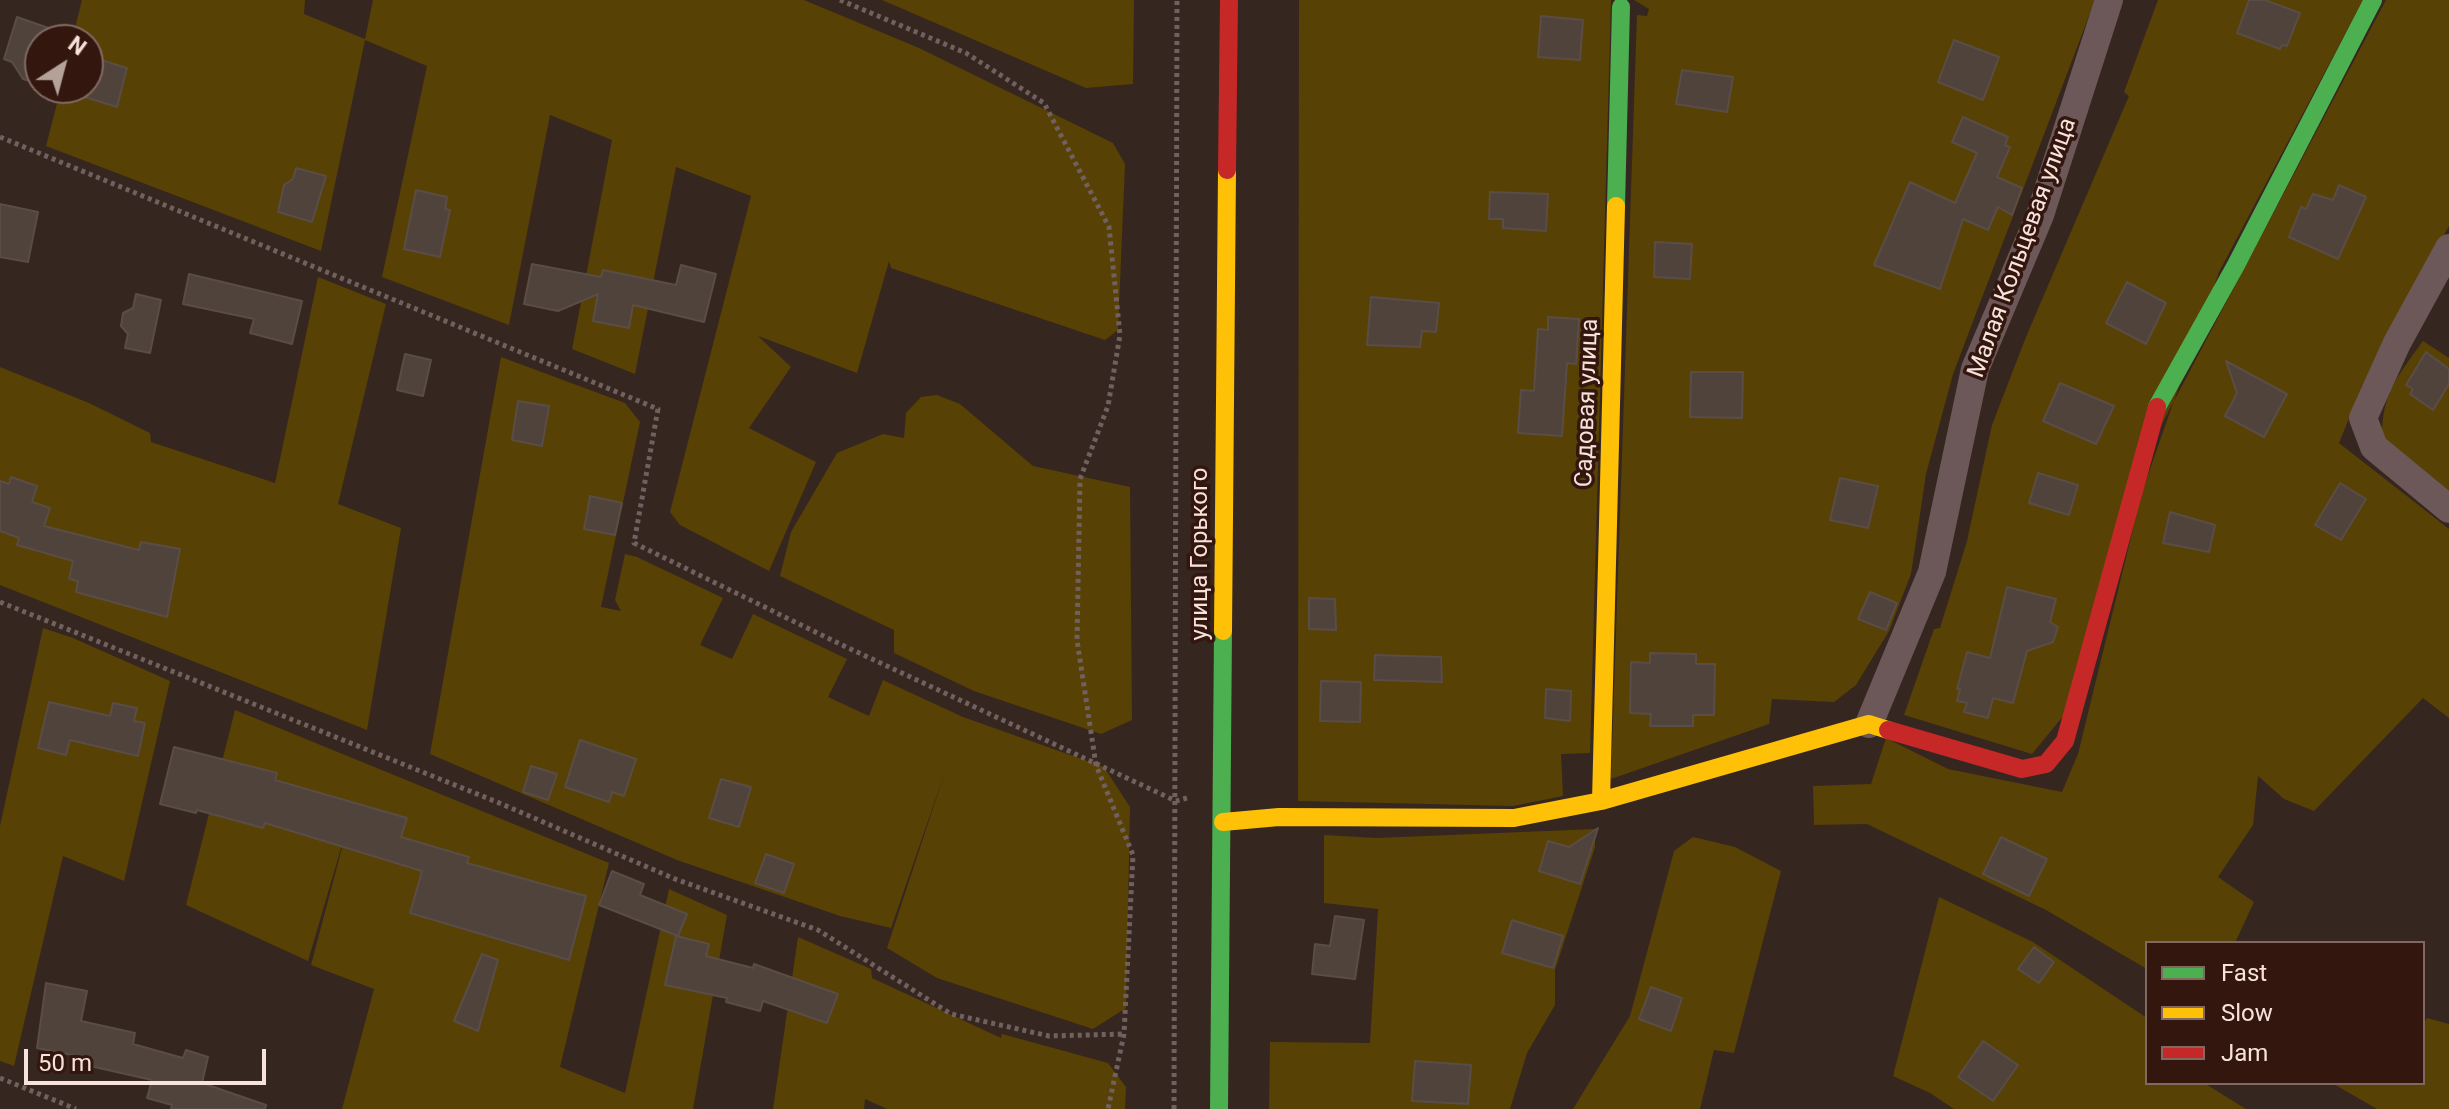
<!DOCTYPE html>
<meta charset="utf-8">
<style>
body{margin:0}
#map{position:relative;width:2449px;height:1109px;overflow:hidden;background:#362620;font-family:Roboto,sans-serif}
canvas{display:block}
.legend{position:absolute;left:2145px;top:941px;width:280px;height:144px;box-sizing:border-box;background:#33170f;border:2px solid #816961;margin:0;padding:10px 14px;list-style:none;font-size:24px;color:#f7e3dc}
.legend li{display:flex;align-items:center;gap:16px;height:40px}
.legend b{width:40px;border:2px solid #816961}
.north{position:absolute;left:24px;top:24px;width:80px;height:80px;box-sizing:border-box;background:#33170f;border:2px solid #816961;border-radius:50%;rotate:36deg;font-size:22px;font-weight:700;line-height:32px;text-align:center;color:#f7e3dc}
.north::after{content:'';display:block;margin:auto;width:28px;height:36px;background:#b3a19a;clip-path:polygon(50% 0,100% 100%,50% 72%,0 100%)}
.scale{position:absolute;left:24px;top:1049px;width:242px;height:36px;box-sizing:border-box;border:4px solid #f7e3dc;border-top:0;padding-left:10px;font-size:24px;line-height:28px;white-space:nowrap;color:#f7e3dc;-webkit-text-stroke:6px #33170f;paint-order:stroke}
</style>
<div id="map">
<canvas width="2449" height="1109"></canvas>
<ul class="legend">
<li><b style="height:10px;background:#4caf50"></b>Fast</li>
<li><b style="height:10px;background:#ffc107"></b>Slow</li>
<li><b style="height:10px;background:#c62828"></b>Jam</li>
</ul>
<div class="north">N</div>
<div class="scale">50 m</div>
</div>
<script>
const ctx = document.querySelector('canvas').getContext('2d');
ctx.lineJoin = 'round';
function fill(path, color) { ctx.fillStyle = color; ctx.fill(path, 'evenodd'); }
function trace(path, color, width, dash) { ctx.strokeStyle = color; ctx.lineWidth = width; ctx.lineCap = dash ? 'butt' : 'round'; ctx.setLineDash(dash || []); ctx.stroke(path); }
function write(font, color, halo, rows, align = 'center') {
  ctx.font = font + ' Roboto,sans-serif'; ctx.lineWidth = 7; ctx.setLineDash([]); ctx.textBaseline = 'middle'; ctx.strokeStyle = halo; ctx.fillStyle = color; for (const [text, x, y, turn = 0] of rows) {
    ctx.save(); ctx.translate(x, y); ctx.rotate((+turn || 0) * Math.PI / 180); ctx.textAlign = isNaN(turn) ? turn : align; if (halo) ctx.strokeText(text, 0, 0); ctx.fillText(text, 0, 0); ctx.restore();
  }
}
const green = new Path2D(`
 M82 0H305L304 14 365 39 373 0H804L919 48 1113 143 1125 164 1118 330 1105 340 891 268 889 261 857 373 758 336 791 367 749 428 816 462 769 571 680 525 670 512 751 196 676 167 635 374 572 349 612 140 550 115 509 325 382 277 427 66 365 40 321 251 46 146 61 88H88V40H72Z
 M882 0H1134L1133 84 1086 88Z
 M1299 0H1611L1590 753 1561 754 1563 796 1513 806 1298 801Z
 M1634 0H2095L1953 374 1926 474 1911 574 1889 631 1856 685 1834 702 1772 699 1769 724 1611 779 1637 15 1647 16 1649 9Z
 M2158 0H2363L2219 272 2064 715 2032 754 1904 715 1934 629 1940 628 1967 541 1992 425 2026 337 2129 96 2124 92Z
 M2386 0H2449V226L2402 307 2361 389 2339 443 2449 529V718L2423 698 2314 811 2284 799 2258 776 2253 825 2218 877 2254 902 2235 943H2147V969L2046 910 1867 824 1814 825 1813 786 1871 784 1886 738 1948 769 2062 792 2078 754 2156 435Z
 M318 277 386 304 338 504 401 528 367 730 0 585V367L89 403 150 433 151 442 275 483Z
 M2423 341 2449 358V497L2382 437C2382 392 2398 376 2423 341Z
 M501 357 625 403 640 422 601 607 621 611 615 600 625 554 637 557 723 598 700 645 732 659 753 614 847 659 828 697 869 716 883 680 963 717 1104 767 1130 807 1126 1008 1093 1029 937 978 887 948 945 772 891 928 840 916 677 860 430 754Z
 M937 395 960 404 1033 466 1130 487 1132 720 1101 734 974 691 894 653V630L780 576 791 532 837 453 883 434 904 438 906 413 921 397Z
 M43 628 73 638 170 681 124 881 63 856 14 1066 0 1061V826Z
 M235 710 609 863 560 1067 625 1093 669 889 727 915 693 1109H342L374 989 311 965 351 814 308 961 186 905Z
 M1595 829V847L1555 970V1005L1527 1053 1510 1109H1269L1270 1042 1370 1043 1378 909 1324 903V835L1376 838Z
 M1693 837 1735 847 1781 871 1734 1053 1714 1050 1700 1109H1573L1630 1016 1674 851Z
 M1939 897 2033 942 2147 1018V1083H2204L2246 1109H1954L1930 1093 1893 1076Z
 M798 937 871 969 872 978 1001 1038 1002 1034 1108 1063 1126 1087 1125 1109H887L865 1099 864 1109H773Z
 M2427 1018 2449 1024V1109H2377L2332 1083H2423V1025Z`);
const building = new Path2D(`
 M2249 0H2265L2300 13 2287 46 2282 45 2280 49 2237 33Z
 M1541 16 1583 20 1580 60 1538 57Z
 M17 17 57 31 54 40H40V80L33 82 23 79 12 62 4 59Z
 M1954 40 1999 57 1983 100 1938 82Z
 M88 56 127 68 117 107 78 95 80 88H88Z
 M1682 70 1733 77 1727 112 1676 104Z
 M1963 117 2008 137 2005 145 2010 147 1997 177 2022 188 2012 215 1998 207 1988 230 1963 219 1940 289 1874 265 1910 182 1955 203 1977 153 1952 142Z
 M296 168 326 176 312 222 278 212 284 185 293 179Z
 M2339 185 2366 197 2338 259 2289 237 2301 207 2306 209 2313 194 2333 200Z
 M416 190 447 197 445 209 450 210 440 257 404 249Z
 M1490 192 1548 194 1546 231 1503 228V219H1489Z
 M0 204 38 212 28 262 0 257Z
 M1655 242 1692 244 1690 279 1654 277Z
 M532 264 601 277 603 270 676 285 681 265 716 274 704 322 633 305 629 328 593 321 598 294 558 311 524 304Z
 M189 274 302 301 292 344 250 333 254 319 183 304Z
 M2127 282 2166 303 2146 344 2106 323Z
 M136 294 161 300 150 353 125 348 128 334 121 326 123 313 133 308Z
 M1371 297 1439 303 1436 332 1422 331 1420 347 1367 345Z
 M1548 317 1579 319 1576 364 1567 363 1562 436 1518 433 1521 390 1534 391 1538 329 1548 330Z
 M2426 352 2449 369V384L2433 410 2410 394 2413 389 2406 385Z
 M405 354 431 360 423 396 397 390Z
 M2226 361 2287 394 2264 437 2225 416 2237 393Z
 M1691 372H1743L1742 418 1690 417Z
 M2060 383 2114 406 2096 444 2043 421Z
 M518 401 549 406 542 446 512 440Z
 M2038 473 2078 485 2069 515 2029 503Z
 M11 477 37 486 32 502 50 508 44 526 139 550 141 542 180 549 167 617 76 592 78 581 69 579 73 561 17 545 19 538 0 531V481L9 484Z
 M1840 478 1878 486 1868 528 1830 520Z
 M2340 483 2366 499 2341 540 2315 525Z
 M590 496 622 503 615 535 584 529Z
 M2170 512 2215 525 2209 552 2163 543Z
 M2007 587 2056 599 2050 622 2058 627 2053 642 2027 651 2013 703 1993 698 1988 718 1964 712 1967 703 1957 701 1960 689H1957L1967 652 1990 658Z
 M1870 592 1897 603 1886 630 1858 619Z
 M1309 598 1335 599 1336 630 1309 629Z
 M1650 653 1696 654V664H1715L1714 715H1693V726H1650L1651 714 1630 713 1631 662 1650 663Z
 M1375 655 1441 657 1442 682 1374 680Z
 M1321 681 1361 682 1360 722 1320 721Z
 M1546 689 1571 691 1570 721 1545 718Z
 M49 702 110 716 113 703 137 708 134 721 145 723 138 756 70 740 66 755 38 748Z
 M580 740 636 759 624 796 612 792 609 802 565 787Z
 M174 747 277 773 275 780 407 818 401 837 469 857 467 863 586 896 569 960 410 913 422 871 265 823 263 828 197 810 196 813 160 804Z
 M531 766 557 774 548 800 523 792Z
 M721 779 751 787 739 827 709 818Z
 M1598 828 1580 884 1539 871 1548 841 1569 847Z
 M2001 837 2047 859 2029 896 1983 874Z
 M766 854 794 864 784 893 755 883Z
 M612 871 644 884 640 895 687 914 678 936 599 905Z
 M1335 916 1364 920 1355 979 1312 974 1315 944 1330 946Z
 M1512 920 1563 936 1553 968 1502 953Z
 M676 936 709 944 706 956 753 968 754 964 838 994 827 1023 763 1001 760 1011 726 1002 727 998 665 985Z
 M2034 947 2054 962 2039 983 2018 969Z
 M482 954 498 960 478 1031 454 1021Z
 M46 983 87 991 81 1021 135 1033 133 1044 183 1058 186 1050 208 1057 202 1083 266 1105 265 1109H171L172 1105 147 1098 152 1080 90 1066 92 1059 37 1048Z
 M1651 987 1682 998 1671 1031 1639 1019Z
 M1983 1041 2018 1065 1993 1101 1958 1077Z
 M1415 1061 1471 1065 1468 1104 1412 1101Z`);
const path = new Path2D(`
 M840 0 966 53 1044 103 1109 227 1120 335 1108 406 1080 479 1077 640 1096 765 1133 855 1124 1034 1108 1109
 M0 137 658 409 634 543 842 645 1176 801 1187 798
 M0 602 497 802 675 879 818 930 951 1014 1049 1036 1124 1034
 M0 1078 76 1109
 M1174 1109 1177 0`);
const street = new Path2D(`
 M2449 248 2397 343 2363 418 2374 447 2449 509
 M1869 724 1932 572 1975 369 2040 215 2109 0`);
const fast = new Path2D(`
 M1616 206 1621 7
 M2157 407 2236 265 2373 0
 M1219 1109 1223 631`);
const slow = new Path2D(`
 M1223 631 1227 170
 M1601 801 1616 206
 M1223 822 1279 817 1514 818 1601 801 1869 724 1888 730`);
const jam = new Path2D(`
 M1227 170 1229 0
 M1888 730 2022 769 2046 764 2065 741 2157 407`);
const streetNames = [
 ["Малая Кольцевая улица",2023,248,-70],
 ["Садовая улица",1588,403,-88],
 ["улица Горького",1201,554,-90]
];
fill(green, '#584104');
fill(building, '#50433c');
trace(building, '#594d46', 2);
trace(path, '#70605f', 5, [4, 4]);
trace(street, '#6c5859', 28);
trace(fast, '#4caf50', 18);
trace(slow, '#ffc107', 18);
trace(jam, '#c62828', 18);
write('24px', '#f7e3dc', '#33170f', streetNames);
</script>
